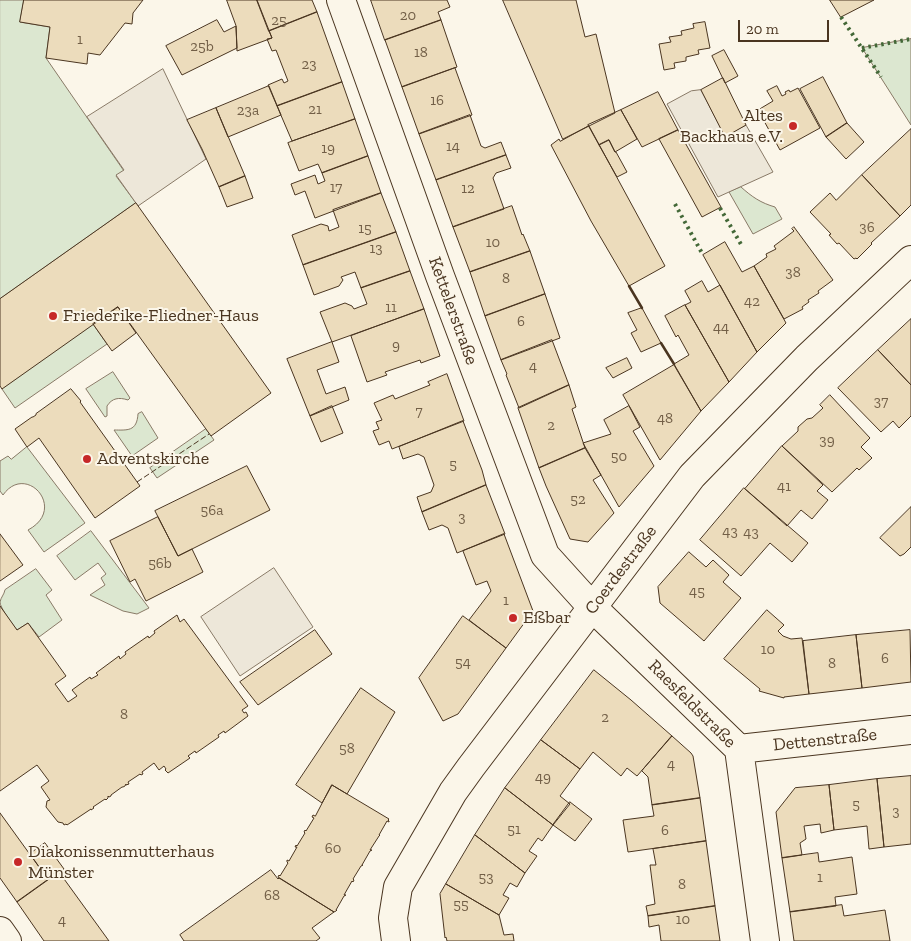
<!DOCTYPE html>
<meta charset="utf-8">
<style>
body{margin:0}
#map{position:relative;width:911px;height:941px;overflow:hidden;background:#fbf6e9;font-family:"Zilla Slab",serif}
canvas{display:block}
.scale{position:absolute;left:738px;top:20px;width:91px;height:22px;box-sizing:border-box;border:2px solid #4a3520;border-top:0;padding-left:6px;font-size:15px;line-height:18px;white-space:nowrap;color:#4a3520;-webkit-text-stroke:4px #fbf6e9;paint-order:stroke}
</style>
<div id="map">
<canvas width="911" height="941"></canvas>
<div class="scale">20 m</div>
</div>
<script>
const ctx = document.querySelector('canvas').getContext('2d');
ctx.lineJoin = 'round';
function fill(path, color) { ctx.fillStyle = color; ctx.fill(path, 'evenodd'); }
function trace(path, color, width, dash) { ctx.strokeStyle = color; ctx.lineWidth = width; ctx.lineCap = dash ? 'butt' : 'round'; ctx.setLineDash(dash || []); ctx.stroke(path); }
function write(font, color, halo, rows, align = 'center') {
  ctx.font = font + ' "Zilla Slab",serif'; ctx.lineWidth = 4; ctx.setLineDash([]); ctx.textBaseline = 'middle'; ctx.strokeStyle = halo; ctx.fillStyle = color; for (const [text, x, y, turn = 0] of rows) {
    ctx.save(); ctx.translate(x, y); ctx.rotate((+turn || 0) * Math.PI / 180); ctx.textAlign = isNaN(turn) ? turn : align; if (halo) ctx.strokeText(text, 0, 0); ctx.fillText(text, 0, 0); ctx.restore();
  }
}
const green = new Path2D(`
 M0 0H24L20 22 50 27 46 58 124 171 116 176 136 203 0 299Z
 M911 39V125L862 48Z
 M741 187C752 197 761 203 775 207L782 219 753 234 729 192Z
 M93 324 107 344 15 408 2 389Z
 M113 372 130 398 128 400C119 397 112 398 107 406V416L105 417 86 389Z
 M142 412 158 438 132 456 114 430C127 430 137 432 138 414Z
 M206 429 214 440 157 478 150 468Z
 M27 447 85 523 44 552 28 530C68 509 26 462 3 495L0 491V461L8 456 11 459Z
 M91 531 149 608 137 614 123 611 90 595 105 585 101 578 106 574 98 563 75 580 57 556Z
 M36 569 52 590 46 595 62 620 39 637 28 623 17 630C13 625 0 608 0 602 1 597 4 595 5 590Z`);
const parking = new Path2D(`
 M163 69 206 159 138 206 116 175 124 170 87 117Z
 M701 90 725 136 746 125 773 172 718 197 667 104 691 91Z
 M274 568 313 627 240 676 201 617Z`);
const building = new Path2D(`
 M24 0H143L133 13 132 24 125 23 100 55 88 53 87 64 46 58 50 27 20 22Z
 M227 0H257L272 38 237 51 236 26Z
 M257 0H312L317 12 269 31Z
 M371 0H447L450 7 438 12 441 20 385 40Z
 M503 0H576L585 37 596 34 615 113 563 139Z
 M830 0H874L841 17Z
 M317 12 342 82 277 106 268 85 282 79 284 83 288 81 276 50 272 51 267 39 272 38 269 31Z
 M217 20 224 32 236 26 237 48 182 75 166 46Z
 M441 20 457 67 402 87 385 40Z
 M705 22 710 48 698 50 699 54 686 57V61L674 63 675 68 664 70 659 44 671 42 669 37 682 35 681 31 694 28 693 24Z
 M724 50 738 76 725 83 712 56Z
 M455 68 472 115 419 134 402 87Z
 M823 77 847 123 826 137 800 89Z
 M723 78 746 125 725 137 701 90Z
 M342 82 355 119 292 141 277 106Z
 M269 86 281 115 228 137 216 108Z
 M777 86 782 96 786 94 785 92 789 90 790 92 798 88 820 128 780 150 758 110 773 101 767 91Z
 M658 92 678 130 642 147 621 110Z
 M216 108 245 176 219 187 202 149 187 120Z
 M621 110 637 139 615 152 609 140 599 145 588 125Z
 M470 115 481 146 485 148 501 142 506 155 436 180 419 134Z
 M355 119 368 156 322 173 318 164 299 171 288 143Z
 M847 123 864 142 846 159 826 137Z
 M589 126 665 266 629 286 591 221 551 145 559 139 560 141Z
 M911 129V205L900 216 862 175Z
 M678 130 721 207 702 217 659 139Z
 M609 140 615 152H616L627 172 617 177 599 145Z
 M506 155 511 168 496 173 493 178 504 209 453 227 436 180Z
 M368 156 381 193 315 218 305 191 295 195 291 184 315 175 318 184 325 181 322 173Z
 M862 175 900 216 871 243 872 244 857 259 856 258 854 259 839 243 837 244 829 235 831 234 810 212 830 193 836 200Z
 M245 176 253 198 227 207 219 187Z
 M381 193 396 232 303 265 292 235 321 224 328 226 329 231 339 227 333 210Z
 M136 203 271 393 211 436 118 307 2 389 0 386V299Z
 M512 206 522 235 523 234 530 251 470 272 453 227Z
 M794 227 833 280 818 291 819 293 808 300 809 302 802 307 803 309 784 319 754 266 767 257 766 254 776 249 774 246 794 231 792 229Z
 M396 232 410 271 361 288 355 272 341 277 343 280 339 286 314 295 303 265Z
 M725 242 742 272 754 266 786 323 757 352 703 255Z
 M530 251 545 294 485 316 470 272Z
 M410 271 424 309 332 342 320 312 345 303 352 306 354 309 367 304 361 288Z
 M702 281 708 292 720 285 757 352 729 382 685 305 691 302 685 291Z
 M545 294 560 338 501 360 485 316Z
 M685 305 729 382 701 411 674 364 689 355 678 335 676 337 665 316Z
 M118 307 136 333 112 351 93 324Z
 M642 308 661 343 641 352 631 333 637 330 628 313Z
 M424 309 440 356 421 363 420 360 385 372 387 375 367 382 351 336Z
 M911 319V385L878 350Z
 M552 340 569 385 519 408 506 375 507 374 501 360Z
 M332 342 339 362 317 370 326 394 345 387 349 400 310 416 287 359Z
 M878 350 911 385V416L899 428 893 421 881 432 838 388Z
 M627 358 632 368 613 378 606 368Z
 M674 365 701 411 660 460 623 395Z
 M447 374 464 421 392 449 389 441 379 445 373 431 379 429 376 422 382 420 374 403 393 395 395 399 430 385 428 382Z
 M569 385 576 407 572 409 585 448 539 468 518 408Z
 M71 389 81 401 80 402 140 486 95 518 39 438 27 447 15 429 32 417H33L36 415V414Z
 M830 395 870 438 861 447 872 458 859 470 857 468 832 492 782 446 798 431V427L807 419 812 418 823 408 820 405Z
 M332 406 343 433 321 442 310 416Z
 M629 406 640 427 633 431 654 466 619 507 583 443 611 434 604 420Z
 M463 421 482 470 486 485 422 512 417 497 431 492 434 485 424 457 418 454 403 459 399 447Z
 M782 446 823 485 817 491 828 500 812 519 801 510 787 526 745 489Z
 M585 448 601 475 593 480 614 513 588 542 570 539 546 486 539 468Z
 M247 466 270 510 178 556 155 511Z
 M486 485 505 534 457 553 448 528 442 525 429 530 422 512Z
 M744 488 808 543 792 562 770 543 741 576 700 540Z
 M911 507V547L904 554 900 556 880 538Z
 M158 517 178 556 192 549 203 572 146 601 135 579 130 582 110 541Z
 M0 534 23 565 0 581Z
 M504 534 533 611 506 648 469 620 491 591 487 581 476 585 463 551Z
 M689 552 706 567 713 560 729 575 723 582 741 598 704 641 660 603 658 587Z
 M0 606 17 630 28 623 66 676 55 684 68 702 77 696 72 690 90 677 91 679 98 675 96 673 119 656 120 659 126 654 125 652 148 636 149 638 155 633 154 631 177 615 180 622 184 619 248 706 242 710 244 713 246 712 248 716 225 733 224 731 218 735 219 737 196 753 195 751 188 756 190 758 168 773 165 770 166 769 164 766 159 770 154 763 142 772 143 774 141 775 140 774 128 782 129 784 126 785V784L125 786 123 787H122L111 795V796L109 797 108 796V798L106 800 105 799 93 807 94 808 91 810V809L67 825 66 824 64 825 63 823 58 822 46 807 47 801 50 800 41 787 49 781 37 765 0 791Z
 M767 610 784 625 778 631 783 636 791 639 802 638 809 694 784 697V698L759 691 760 689 724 659Z
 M463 616 506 648 458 714 443 721 419 678Z
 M315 630 332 654 258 705 240 682Z
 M910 630 911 682 862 688 856 635Z
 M856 635 862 688 809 694 803 641Z
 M594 670 631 700 672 736 637 776 627 768 621 776 593 752 580 769 541 740Z
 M361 688 395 712 347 794 332 785 322 803 296 785Z
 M672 736 691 753 693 756 700 798 652 805 648 777 642 771Z
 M541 740 580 769 560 796 570 804 553 825 505 788Z
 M911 776V844L884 847 877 779Z
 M877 779 884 847 869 849 867 826 834 830 829 785Z
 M332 785 389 819 388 820 389 821V822L387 821 379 835H380L379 836 370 850H372L370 851 362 865H363L361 866 353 879 354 880 353 882 352 881 344 895H346L344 896 336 910H337L336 911 334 912 278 877 279 875 280 876 288 863 287 862V860L289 861 297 847H295L296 845 297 846 305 833 304 832 305 830 306 831 314 818 312 817 313 815 315 816Z
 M829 785 834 830 821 833 820 824 804 826 806 839 800 843 802 855 782 858 776 812 795 788Z
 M505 788 553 825 542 841 538 838 529 851 537 856 525 873 475 835Z
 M700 798 706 841 628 852 623 820 654 816 652 805Z
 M570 802 592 819 575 841 553 825Z
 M0 813 47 878 58 870 59 872 17 902 0 878Z
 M475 835 525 873 517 887 510 883 503 895 509 898 499 915 446 884Z
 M706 841 715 906 648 916 646 906 655 904 650 865H656L653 849Z
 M45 843 64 869 59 872 58 870 47 878 30 854Z
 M818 853 819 862 852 857 857 894 835 897 836 906 790 912 782 858Z
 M271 870 278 879 279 878 334 912 312 928 320 938 316 941H184L180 935Z
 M59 872 109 941H44L17 902Z
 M446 884 499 915 504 935 513 934 514 941H447L446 937 445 938 440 894Z
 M842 905 844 916 885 910 890 941H794L790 912Z
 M715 906 720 941H661L659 925 649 927 648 916Z`);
const street = new Path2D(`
 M341 0 440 276 545 555 592 607 739 749 765 941
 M739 749 911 730
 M0 931 7 941
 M396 941 393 918 398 887 453 792 471 767 692 476 807 358 911 260`);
const hedge = new Path2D(`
 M841 17 881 77
 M862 48 911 39
 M675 204 703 255
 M720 208 742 246`);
const fence = new Path2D(`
 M137 482 209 434`);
const wall = new Path2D(`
 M629 286 642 308
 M661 343 674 364`);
const markers = [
 [793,126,5,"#c62828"],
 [53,316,5,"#c62828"],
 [87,459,5,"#c62828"],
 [513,618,5,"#c62828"],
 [18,862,5,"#c62828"]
];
const numberNames = [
 ["20",408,16],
 ["25",279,21],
 ["1",80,40],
 ["25b",202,47],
 ["18",421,53],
 ["23",309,65],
 ["16",437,101],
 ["21",315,110],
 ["23a",248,111],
 ["14",453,147],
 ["19",328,149],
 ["17",336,188],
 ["12",468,189],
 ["36",867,228],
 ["15",365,229],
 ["10",493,243],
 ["13",376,249],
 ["38",793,273],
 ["8",506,279],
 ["42",752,302],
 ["11",391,308],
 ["6",521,322],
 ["44",721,328],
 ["9",396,346],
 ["4",533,367],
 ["37",881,402],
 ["7",419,412],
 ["48",665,419],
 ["2",551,426],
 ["39",827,441],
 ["50",619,457],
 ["5",453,465],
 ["41",784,487],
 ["52",578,500],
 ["56a",212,511],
 ["3",462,518],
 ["43",730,532],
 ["43",751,533],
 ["56b",160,564],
 ["45",697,592],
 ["1",506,601],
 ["10",768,650],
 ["6",885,659],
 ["54",463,663],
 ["8",832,664],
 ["8",124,715],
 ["2",605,718],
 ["58",347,749],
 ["4",671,765],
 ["49",543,778],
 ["5",856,805],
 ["3",896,812],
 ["51",514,830],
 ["6",665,831],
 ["60",333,849],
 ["53",486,878],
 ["1",820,878],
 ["8",682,885],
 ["68",272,896],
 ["55",461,905],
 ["10",683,920],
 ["4",62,921]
];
const poiNames = [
 ["Altes",783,116,"right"],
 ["Backhaus e.V.",783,137,"right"],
 ["Friederike-Fliedner-Haus",63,316],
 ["Adventskirche",97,459],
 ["Eßbar",523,618],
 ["Diakonissenmutterhaus",28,852],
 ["Münster",28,873]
];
const streetNames = [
 ["Kettelerstraße",453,311,70],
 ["Coerdestraße",621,570,-53],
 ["Raesfeldstraße",692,704,45],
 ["Dettenstraße",825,740,-6]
];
fill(green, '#dce7d0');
trace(green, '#887966', 1);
fill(parking, '#ede7d9');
trace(parking, '#887966', 1);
fill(building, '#ecdcbc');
trace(building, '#4a3520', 1);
trace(street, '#4a3520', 30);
trace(street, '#fbf6e9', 28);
trace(hedge, '#436837', 4, [2.5, 4]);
trace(fence, '#4a3520', 1, [6, 2.5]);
trace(wall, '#4a3520', 2.5);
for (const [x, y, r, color] of markers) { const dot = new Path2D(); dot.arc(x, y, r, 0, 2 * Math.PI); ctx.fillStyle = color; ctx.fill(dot); trace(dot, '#fbf6e9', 2); }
write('15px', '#725f47', null, numberNames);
write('18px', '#4a3520', '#fbf6e9', poiNames, 'left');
write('18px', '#4a3520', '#fbf6e9', streetNames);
</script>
